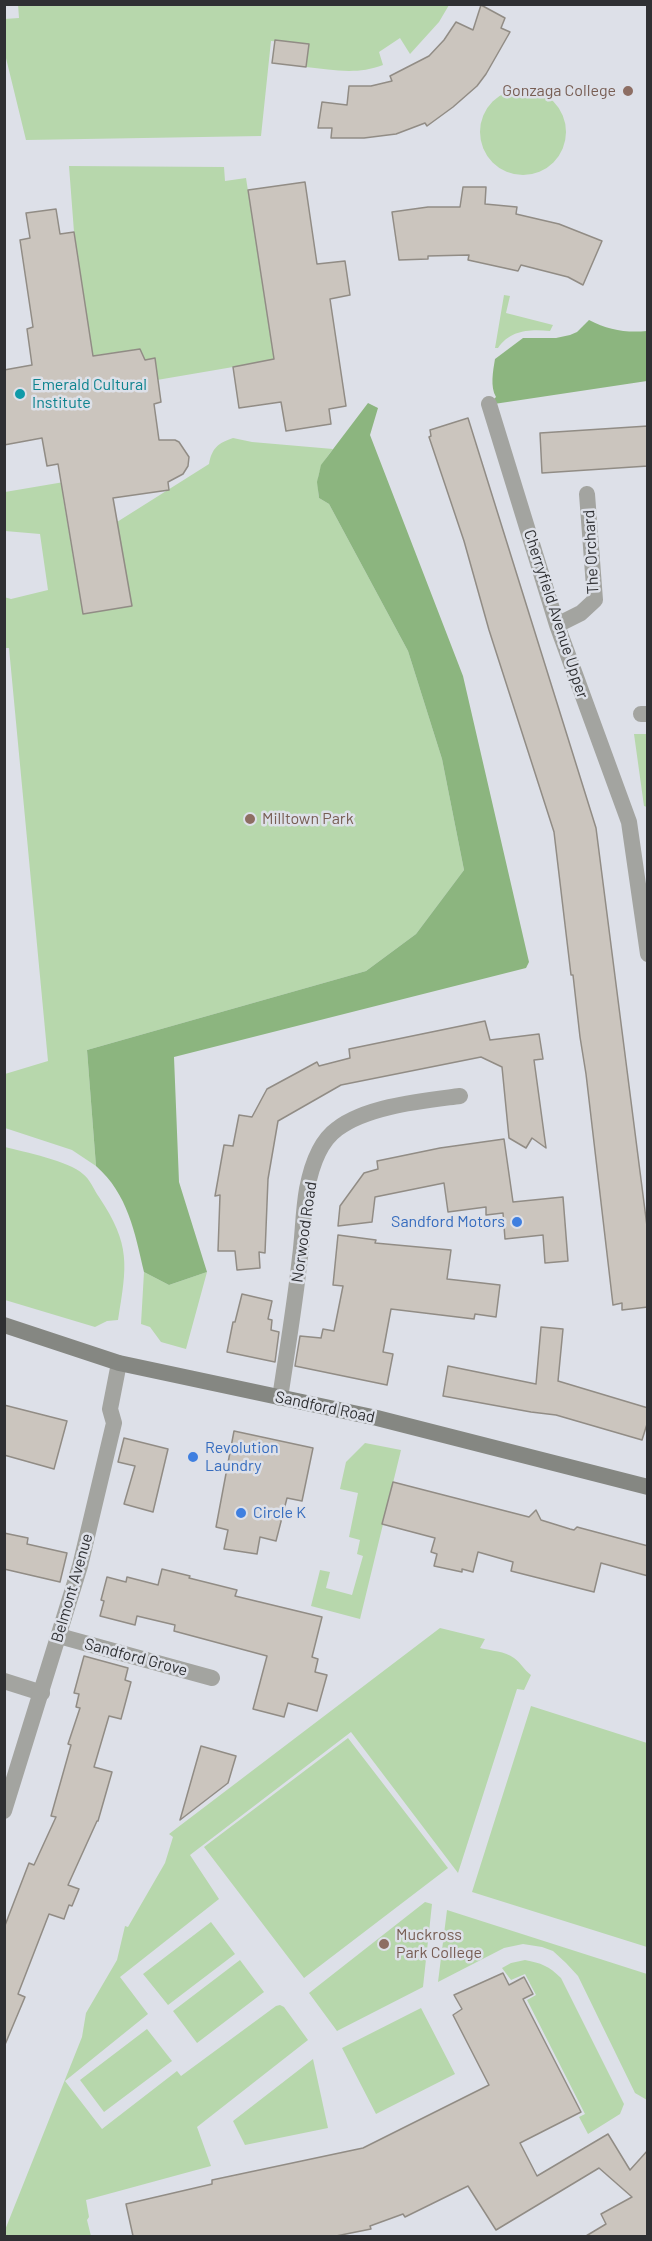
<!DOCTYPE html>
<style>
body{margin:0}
#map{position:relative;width:652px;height:2241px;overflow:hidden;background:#dde0e8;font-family:Barlow,sans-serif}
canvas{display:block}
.frame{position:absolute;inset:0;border:6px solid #2f3033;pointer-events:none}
</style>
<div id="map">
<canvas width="652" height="2241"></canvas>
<div class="frame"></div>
</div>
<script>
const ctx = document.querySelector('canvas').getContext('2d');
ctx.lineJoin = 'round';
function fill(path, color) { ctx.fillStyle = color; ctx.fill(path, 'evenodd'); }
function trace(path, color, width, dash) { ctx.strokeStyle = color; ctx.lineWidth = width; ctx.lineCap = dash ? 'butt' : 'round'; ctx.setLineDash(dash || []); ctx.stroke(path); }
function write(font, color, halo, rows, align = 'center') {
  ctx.font = font + ' Barlow,sans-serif'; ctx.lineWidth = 5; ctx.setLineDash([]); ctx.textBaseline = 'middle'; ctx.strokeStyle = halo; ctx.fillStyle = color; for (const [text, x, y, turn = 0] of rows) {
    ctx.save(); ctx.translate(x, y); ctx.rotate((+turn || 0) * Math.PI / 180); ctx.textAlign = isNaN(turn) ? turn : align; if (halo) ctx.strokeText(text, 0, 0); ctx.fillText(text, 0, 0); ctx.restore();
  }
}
const green = new Path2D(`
 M18 4 449 5 439 22 410 54 400 38 379 52 383 65C357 75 333 70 306 67L309 44 271 41 261 136 26 140 5 54 4 19 19 18Z
 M480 132a43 43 0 1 1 86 0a43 43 0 1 1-86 0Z
 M69 166 224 167 225 181 246 178 274 360 157 380 155 358 145 360 140 349 90 356V339L74 232Z
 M504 295 510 296 506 313 553 325 550 331C530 329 510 330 498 348H495Z
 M233 438 252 442 333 449C319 467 316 475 319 498L329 504 408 651 442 759 464 870 416 934 366 971 87 1050 96 1166 72 1150 5 1128V1074L48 1061 9 648H5L4 597 11 599 48 590 40 534 5 531V492L64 482 63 497 83 614 132 606 117 522 209 464C212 448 218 443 233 438Z
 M634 734H647V807L644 806Z
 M5 1147C24 1152 69 1161 83 1174 90 1179 94 1190 99 1197 131 1245 127 1265 118 1320L107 1321 95 1327 5 1300Z
 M144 1272 169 1285 207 1272 186 1349 161 1342 150 1327 141 1324Z
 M365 1443 401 1450 360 1619 311 1606 320 1570 330 1572 326 1588 352 1595 363 1556 357 1554 360 1540 349 1537 358 1493 340 1489 346 1462Z
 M440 1628 485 1639 480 1648C491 1651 505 1651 514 1658 521 1663 524 1670 531 1675L524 1690 517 1689 458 1873 351 1732 190 1855 219 1899 120 1977 148 2014 65 2081 102 2129 177 2071 181 2076 276 2006 280 2005 284 2007 308 2040 197 2127 211 2166 86 2200 89 2217 87 2220 91 2236H5V2230L82 2037 86 2013 117 1960 125 1926 128 1927 165 1863 173 1837 169 1834Z
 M531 1706 647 1743V1947L472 1892Z
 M348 1738 448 1868 304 1978 204 1847Z
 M425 1902 432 1904 423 1987 337 2031 309 1993Z
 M447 1910 647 1974V2100L635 2093 578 1976 566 1963 553 1951 542 1947 523 1944 504 1948 438 1982Z
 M211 1922 235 1954 168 2005 143 1974Z
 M240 1960 264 1992 197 2043 173 2011Z
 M525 1960C541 1963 549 1966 561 1978L624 2104 620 2114 588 2134 579 2117 585 2114 527 2000 536 1995 525 1974 511 1980 502 1968 511 1963Z
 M421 2008 455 2074 376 2114 342 2048Z
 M147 2029 172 2061 104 2112 80 2080Z
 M313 2059 328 2128 245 2145 233 2121Z`);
const forest = new Path2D(`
 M589 320C608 330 626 333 647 331V381L494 404 492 401 496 397C490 387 493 371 495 359L523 338H556L570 335 577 332Z
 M368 403 378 408 370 435 463 676 529 962 526 968 174 1057 179 1182 207 1272 169 1285 144 1272C135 1233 128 1194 96 1166L87 1050 366 971 416 934 464 870 442 759 408 651 329 504 319 498 317 482 321 465Z`);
const building = new Path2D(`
 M481 5 505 18 501 28 510 32 486 74 477 86 453 107 427 126 425 123 396 134 364 138H331L332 128H318L322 102 347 105 349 86H371L392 81 390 76 429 56 444 40 456 22 473 30Z
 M275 40 309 44 306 67 272 63Z
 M305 182 317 264 345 261 350 295 330 299 346 406 329 409 331 424 286 431 281 402 239 408 233 367 274 359 248 190Z
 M463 187H486L485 204 517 207 516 214 559 224 602 241 583 285 568 277 521 265 518 271 468 260 469 255 428 256V259L399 260 392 212 428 207H460Z
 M56 209 60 234 74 232 93 356 140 349 145 360 155 358 161 402 154 404 159 440H175L179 442 189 457 188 466 183 474 168 482 169 490 113 498 132 606 83 614 58 464 47 466 42 438 4 445V370L32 365 27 329 33 327 20 240 30 238 26 213Z
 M468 418 596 828 648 1234V1307L622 1310V1303L613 1305 586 1074 580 1037 573 975H571L554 832 489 630 464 541 429 437 431 436 430 430Z
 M648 426V466L542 473 540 433Z
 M485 1021 490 1040 539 1034 543 1059 534 1060 546 1148 532 1138 526 1148 509 1138 502 1067 481 1057 341 1085 278 1121 268 1179 265 1253 259 1252 260 1268 237 1270 235 1251H218L220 1195 215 1196 224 1145 233 1146 239 1115 252 1117 267 1089 317 1062 319 1066 350 1058 349 1049Z
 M504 1139 513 1202 563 1197 568 1261 545 1263 543 1235 505 1239 503 1213 486 1215V1207L448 1212 444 1183 375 1197 372 1222 338 1226 340 1206 364 1173 378 1169 377 1161 440 1148Z
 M338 1235 376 1240 375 1243 451 1250 447 1279 500 1285 496 1317 475 1314 474 1319 391 1309 383 1352 393 1354 387 1385 295 1366 300 1336 321 1338 323 1329 334 1331 343 1286 333 1285Z
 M242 1294 272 1301 268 1319 272 1320 271 1330 279 1332 275 1362 227 1352 233 1322H235Z
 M541 1327 563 1329 558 1381 648 1408V1421L642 1440 556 1415 531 1412 443 1396 448 1366 536 1384Z
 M4 1405 67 1421 54 1469 4 1455Z
 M234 1431 313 1448 302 1501 287 1498 276 1541 260 1537 257 1554 224 1549 228 1530 216 1527Z
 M124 1438 168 1449 153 1512 124 1504 135 1466 118 1462Z
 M393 1482 529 1517 536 1510 541 1520 570 1529 574 1530 577 1527 648 1546V1576L601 1563 594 1592 511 1571 513 1562 478 1552 473 1572 462 1569V1572L434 1566 437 1554 431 1552 435 1538 382 1524Z
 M4 1533 28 1538 27 1544 67 1553 60 1582 4 1569Z
 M162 1569 190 1576 189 1578 237 1590 235 1596 322 1617 312 1657 318 1659 315 1672 327 1675 317 1711 288 1703 284 1717 253 1709 267 1656 174 1631 175 1625 137 1616 135 1625 100 1616 104 1601 101 1600 107 1577 126 1582 127 1577 158 1585Z
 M84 1656 128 1668 125 1680 131 1682 121 1719 109 1716 94 1767 112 1772 98 1821H97L68 1885 79 1889 72 1906 69 1905 64 1919 49 1914 18 1994 25 1997 4 2047V1928L29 1863 34 1865 56 1817 51 1816 71 1745 68 1744 80 1708 76 1707 79 1694 74 1693Z
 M201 1746 236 1756 228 1783 180 1820Z
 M503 1973 509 1985 524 1977 533 1994 523 1999 581 2112 520 2143 537 2176 608 2134 630 2170 648 2150V2236H586L606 2224 601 2214 632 2197 599 2168 496 2230 468 2186 405 2217 403 2214 370 2226 371 2229 336 2236H133L126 2204 212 2184V2180L363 2148 489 2085 453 2015 462 2009 454 1995Z`);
const minor = new Path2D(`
 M489 404 557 625 629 822 648 954
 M557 625 581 613 595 600 587 494
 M641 714H648
 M280 1398C287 1351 295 1304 300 1257 303 1235 303 1211 307 1189 311 1168 319 1142 337 1129 367 1106 422 1101 460 1096
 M59 1636 212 1678
 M4 1681 42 1693`);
const tertiary = new Path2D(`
 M4 1811 80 1566 114 1423 110 1409 119 1363`);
const secondary = new Path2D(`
 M4 1325 119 1363 377 1418 648 1487`);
const markers = [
 [628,91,6,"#8d6e63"],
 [20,394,6,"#0f9aa8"],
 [250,819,6,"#8d6e63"],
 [517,1222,6,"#3f7fe0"],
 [193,1457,6,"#3f7fe0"],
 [241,1513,6,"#3f7fe0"],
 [384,1944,6,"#8d6e63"]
];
const educationNames = [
 ["Gonzaga College",616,91,"right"],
 ["Milltown Park",262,819],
 ["Muckross",396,1935],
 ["Park College",396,1953]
];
const cultureNames = [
 ["Emerald Cultural",32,385],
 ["Institute",32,403]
];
const streetNames = [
 ["The Orchard",591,552,-93],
 ["Cherryfield Avenue Upper",556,614,72],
 ["Norwood Road",304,1232,-82],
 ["Sandford Road",325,1407,12],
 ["Belmont Avenue",72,1588,-74],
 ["Sandford Grove",136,1657,15]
];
const shopNames = [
 ["Sandford Motors",505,1222,"right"],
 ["Revolution",205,1448],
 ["Laundry",205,1466],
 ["Circle K",253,1513]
];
fill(green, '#b7d7ac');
fill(forest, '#8cb57f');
fill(building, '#cbc5be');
trace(building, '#918c85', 1.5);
trace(minor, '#a3a4a0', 16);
trace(tertiary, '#a3a4a0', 16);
trace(secondary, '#858782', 16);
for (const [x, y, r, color] of markers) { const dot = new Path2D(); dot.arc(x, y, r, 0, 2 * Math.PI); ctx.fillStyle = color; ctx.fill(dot); trace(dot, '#dde0e8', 2); }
write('16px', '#785e54', '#dde0e8', educationNames, 'left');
write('16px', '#0d838f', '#dde0e8', cultureNames, 'left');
write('16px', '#2f3033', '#dde0e8', streetNames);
write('16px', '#366cbe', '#dde0e8', shopNames, 'left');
</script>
